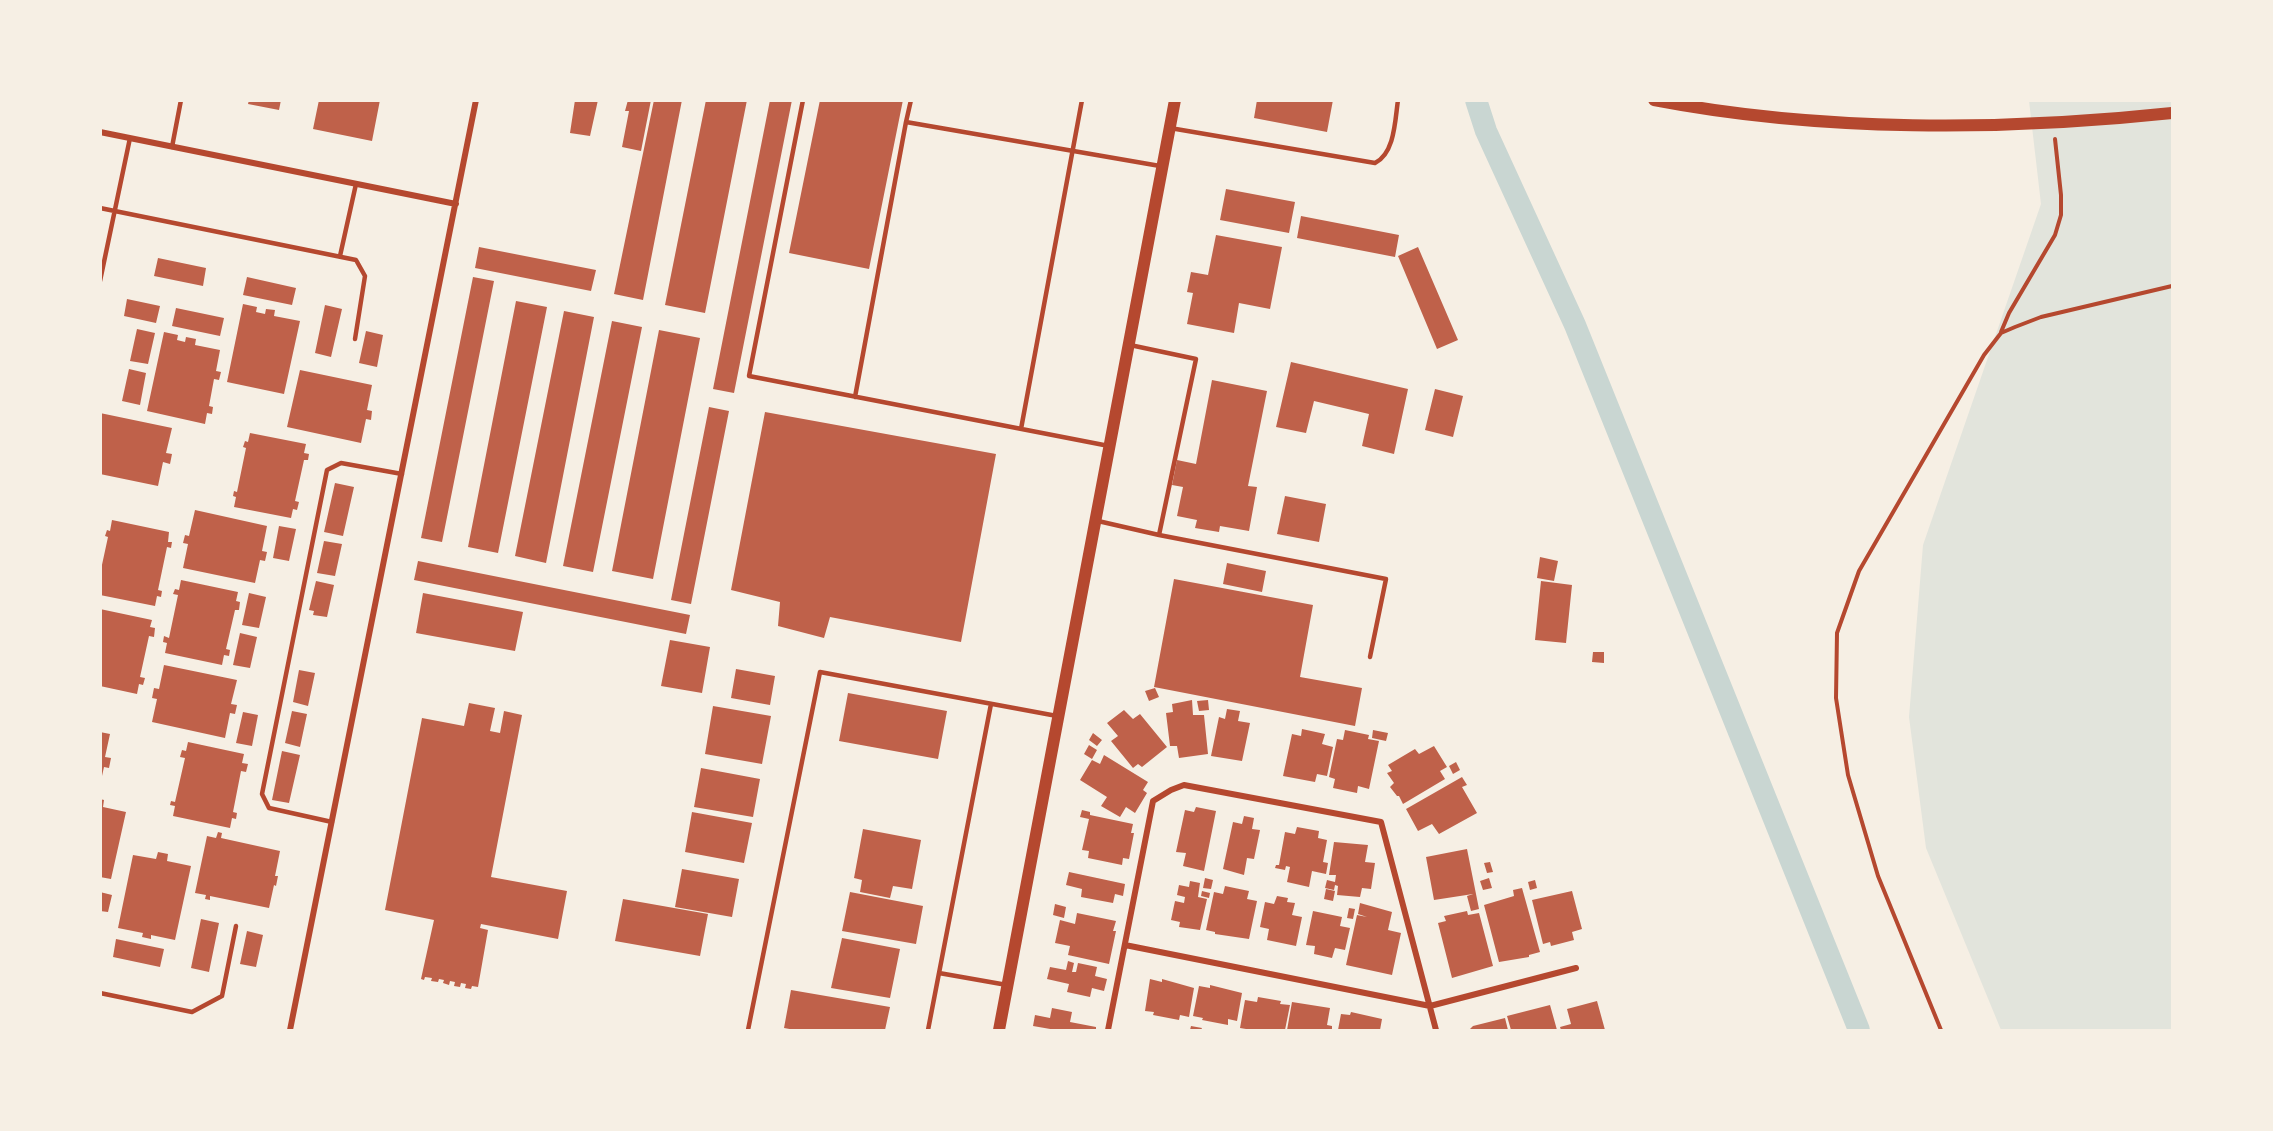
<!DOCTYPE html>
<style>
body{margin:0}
#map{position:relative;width:2273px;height:1131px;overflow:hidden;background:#f6efe4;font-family:"Archivo Narrow",sans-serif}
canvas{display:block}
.frame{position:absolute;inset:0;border:102px solid #f6efe4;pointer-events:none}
</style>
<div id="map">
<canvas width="2273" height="1131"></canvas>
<div class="frame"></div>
</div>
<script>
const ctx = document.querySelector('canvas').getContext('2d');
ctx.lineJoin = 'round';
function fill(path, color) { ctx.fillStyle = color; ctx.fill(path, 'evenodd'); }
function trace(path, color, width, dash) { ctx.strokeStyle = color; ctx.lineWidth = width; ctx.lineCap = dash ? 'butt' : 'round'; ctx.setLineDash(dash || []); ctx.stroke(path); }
const green = new Path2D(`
 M2029 101H2172V1030H2001L1926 848 1909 717 1923 545 2041 204Z`);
const canal = new Path2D(`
 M1476 100 1486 131 1575 325 1859 1030`);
const building = new Path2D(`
 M249 100H281L279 110 248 104Z
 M319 100H380L372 141 313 129Z
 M575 100H598L590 136 570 133Z
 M628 100H651L641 151 622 147 629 111H625Z
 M654 100H682L643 300 614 294Z
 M706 100H747L705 313 665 305Z
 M770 100H792L734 393 713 389Z
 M820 100H903L869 269 789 253Z
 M1257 100H1333L1327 132 1254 118Z
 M1226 189 1295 202 1289 233 1220 220Z
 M1301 216 1399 235 1395 257 1297 238Z
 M1216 235 1282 247 1270 309 1239 303 1234 333 1187 324 1193 293 1187 292 1191 272 1208 275Z
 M479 247 596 270 591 291 475 268Z
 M1418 247 1458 340 1437 349 1398 256Z
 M158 258 206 268 203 286 154 276Z
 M247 277 296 288 292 305 243 295Z
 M473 277 494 281 442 542 421 538Z
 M127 299 160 306 156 323 124 316Z
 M516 301 547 307 498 553 468 547Z
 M243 304 257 307 256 312 265 314 266 309 275 310 274 316 300 321 284 394 227 382Z
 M325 305 342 309 331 357 315 353Z
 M176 308 224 318 220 336 172 326Z
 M564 311 594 317 546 563 515 556Z
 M612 321 642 327 593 572 563 566Z
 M137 329 155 333 148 364 130 361Z
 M659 330 700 338 653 579 612 571Z
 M366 331 383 335 377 367 359 363Z
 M164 332 178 335 177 340 185 342 186 337 196 339 195 345 220 350 216 371 221 372 219 380 214 379 209 406 213 407 212 414 207 413 205 424 147 411Z
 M1291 362 1408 389 1394 454 1362 446 1369 414 1314 401 1306 433 1276 427Z
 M129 369 146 373 140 405 122 401Z
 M300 370 372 385 367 410 372 411 371 420 366 419 361 443 287 427Z
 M1212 380 1267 391 1248 486 1257 487 1249 531 1220 526 1219 532 1195 528 1197 520 1177 516 1183 487 1172 485 1177 460 1196 464Z
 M1435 389 1463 396 1453 437 1425 430Z
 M709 407 729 411 691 604 671 600Z
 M765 412 996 454 961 642 830 617 824 638 778 626 780 602 731 590Z
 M100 413 172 428 166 453 172 454 170 464 163 462 158 486 100 474Z
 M250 433 306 444 304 453 309 454 308 460H304L295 501 299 502 297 510 293 509 291 518 234 507 236 497 233 496 234 491 237 492 246 448 243 447 245 441 248 442Z
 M335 483 354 487 343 536 324 532Z
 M1285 496 1326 504 1319 542 1277 534Z
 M195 510 267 526 262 551 267 552 265 561 260 560 255 583 183 568 188 544 183 543 185 535 189 536Z
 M112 520 169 532 168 542H172L171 548 167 547 158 590 162 591 161 597 157 596 155 606 100 595V574L108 537 105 536 107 530 110 531Z
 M279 526 296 529 289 561 273 558Z
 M324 541 342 544 335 576 317 573Z
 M1540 557 1558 561 1554 581 1537 578Z
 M418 561 690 615 686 634 414 580Z
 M1227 563 1266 571 1262 592 1223 584Z
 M1174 579 1313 605 1300 677 1362 688 1355 726 1154 687Z
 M181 580 238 592 236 601 240 602 239 610H235L226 649 230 650 229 656 224 655 222 665 165 653 167 643 163 642 164 636 169 638 178 595 173 594 175 589 179 590Z
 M316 581 334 585 327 617 313 615 314 611 309 610Z
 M1541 581 1572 585 1566 643 1535 640Z
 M249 593 266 597 259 628 242 625Z
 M423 593 523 612 515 651 416 633Z
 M100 609 152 620 150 627 155 628 154 637 149 636 140 677 145 678 143 685 139 684 137 694 100 686Z
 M240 633 257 637 250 668 233 665Z
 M670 640 710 647 702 693 661 686Z
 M1593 652H1604V663L1592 662Z
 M164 665 237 680 231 704 237 705 235 714 230 713 225 738 152 722 157 699 152 698 154 688 159 689Z
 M736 669 775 676 770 705 731 698Z
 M299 670 315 673 308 706 293 702Z
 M1155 688 1159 697 1149 701 1145 691Z
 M848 693 947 711 938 759 839 741Z
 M1192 700 1193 715H1204L1208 754 1179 758 1177 746H1170L1166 713 1173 712 1172 704Z
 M1208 700 1209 710 1199 711 1197 701Z
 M469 703 495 708 490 731 500 733 504 711 522 715 491 877 567 891 558 939 481 924 480 928 488 930 478 987 472 986 471 989 465 988 466 984 461 983 460 987 454 986 455 982 450 981 449 985 443 983 444 980 439 979 438 982 431 981 432 978 425 977 424 980 421 979 434 920 385 910 422 718 464 726Z
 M713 706 771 716 762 764 705 754Z
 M1227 709 1240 711 1238 721 1250 723 1242 761 1211 756 1219 717 1225 719Z
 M1124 710 1133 719 1140 714 1167 747 1142 767 1138 764 1133 768 1111 741 1118 736 1107 723Z
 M292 711 307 714 300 747 285 743Z
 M243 712 258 715 252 746 236 743Z
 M1302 729 1325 734 1322 744 1333 747 1327 776 1317 774 1315 782 1283 776 1292 734 1301 736Z
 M1345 730 1369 735 1368 739 1379 741 1369 789 1358 786 1357 793 1333 788 1335 779 1329 777 1337 739 1343 740Z
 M1373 730 1388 733 1386 741 1372 738Z
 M100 732 110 734 105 757 111 758 109 768 104 767 102 776Z
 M1093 733 1102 740 1097 746 1089 740Z
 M188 742 244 754 242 763 248 764 246 772 241 771 233 812 237 813 236 819 232 818 230 828 173 816 175 806 170 805 171 801 175 802 185 758 180 757 182 750 186 751Z
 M1089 745 1097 750 1092 759 1084 754Z
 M1434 746 1447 767 1440 771 1445 779 1403 804 1399 796H1397L1390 787 1394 783 1387 773 1392 771 1388 765 1415 749 1419 754Z
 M282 751 300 755 289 803 272 800Z
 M1104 755 1148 782 1143 790 1147 793 1135 813 1126 807 1120 817 1101 806 1107 797 1080 780 1092 760 1100 764Z
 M1456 762 1460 770 1453 774 1449 766Z
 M701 768 760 779 753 817 694 807Z
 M1462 777 1467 785 1462 787 1477 813 1439 834 1432 824 1418 831 1406 809Z
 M100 799 104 800 103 807 126 812 111 879 100 877Z
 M1196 807 1216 811 1204 871 1183 866 1186 853 1176 852 1185 810 1194 812Z
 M1082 810 1090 812V815L1133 824 1131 833H1134L1129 859 1123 858 1122 865 1088 858 1089 851 1082 850 1089 819 1080 817Z
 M692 812 752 823 744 863 685 852Z
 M1244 816 1254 818 1252 829 1260 830 1254 859 1247 858 1244 875 1223 869 1233 822 1242 824Z
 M1297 827 1319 831 1318 838 1327 840 1323 862 1328 863 1326 874 1312 871 1309 887 1287 882 1290 867 1286 866 1285 870 1275 868 1276 865H1279L1285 832 1295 834Z
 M863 829 921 840 912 889 893 886 890 898 860 892 862 880 854 878Z
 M218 832 222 833 221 838 280 851 275 876H278L276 886 274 885 269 908 210 896V900L205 899 206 895 195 893 207 836 216 838Z
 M1334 842 1368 845 1365 862 1375 863 1371 889 1362 888 1360 897 1337 895 1338 886 1335 885 1334 890 1325 888 1327 880 1335 882 1336 875H1329Z
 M1467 849 1479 909 1471 911 1467 896 1473 894 1434 900 1426 857Z
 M158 852 168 854 167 861 191 866 175 940 151 935V939L142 937 143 933 118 928 133 855 156 859Z
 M1490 862 1493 872 1487 873 1484 863Z
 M682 869 739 879 732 917 675 907Z
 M1069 872 1125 884 1123 896 1115 894 1113 903 1081 897 1082 889 1066 885Z
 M1205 878 1213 880 1211 889 1203 888Z
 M1489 878 1492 888 1483 890 1480 881Z
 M1535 880 1537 888 1530 890 1528 882Z
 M1190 881 1200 883 1198 897 1207 899 1200 930 1179 927 1180 922 1171 920 1175 901 1184 903 1185 897 1177 895 1179 885 1189 887Z
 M1225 886 1249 891 1247 899 1257 901 1249 939 1215 934V932L1206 930 1214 892 1223 894Z
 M1522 888 1540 952 1529 955V957L1499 962 1484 905 1514 896 1513 890Z
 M1326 889 1335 891 1333 901 1324 899Z
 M1202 891 1210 893 1209 898 1201 896Z
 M1572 891 1582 929 1572 932 1574 940 1551 946 1550 942 1543 944 1532 900Z
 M100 892 112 895 108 912 100 911Z
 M850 892 923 906 916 944 842 931Z
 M1277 896 1288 898 1287 902 1295 903 1292 915 1302 917 1296 946 1267 940 1269 929 1260 927 1265 902 1274 904Z
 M623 899 708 914 700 956 615 941Z
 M1360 903 1392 912 1388 930 1401 933 1392 975 1346 965 1357 915 1367 917 1358 914Z
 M1055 904 1066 907 1064 918 1053 915Z
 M1349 908 1355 909 1353 919 1347 918Z
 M1313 911 1342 917 1340 926 1350 928 1345 950 1335 948 1332 958 1314 954 1315 946 1306 945Z
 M1467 911 1468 915 1479 913 1493 966 1452 978 1438 923 1446 921 1444 916Z
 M1077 913 1116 921 1113 931H1116L1109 964 1068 955 1070 946 1055 943 1060 920 1075 924Z
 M201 919 219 923 209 972 191 968Z
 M247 931 263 935 256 967 240 964Z
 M842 938 900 949 890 998 831 988Z
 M116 939 164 949 160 967 113 957Z
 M1068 961 1074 963 1072 972H1076L1078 963 1097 967 1095 976 1107 979 1104 991 1092 988 1090 997 1067 992 1069 984 1047 979 1050 967 1066 970Z
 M1150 979 1162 982V979L1194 988 1189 1017 1180 1015 1179 1020 1153 1015 1154 1012 1145 1011Z
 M1210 985 1242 993 1237 1021 1228 1019V1025L1202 1020 1203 1018 1193 1016 1199 986 1210 988Z
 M791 990 890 1007 885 1030H795L784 1028Z
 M1258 997 1281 1001 1280 1004 1290 1005 1285 1030H1252L1240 1028 1245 1000 1257 1002Z
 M1597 1001 1605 1030H1561L1560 1027 1571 1024 1567 1009Z
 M1292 1002 1330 1008 1327 1025 1332 1026V1030H1287Z
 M1550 1005 1557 1030H1511L1507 1016Z
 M1052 1008 1072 1012 1070 1022 1096 1027V1030H1056L1033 1026 1035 1015 1050 1018Z
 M1351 1012 1382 1019 1380 1030H1338L1341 1014 1350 1015Z
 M1505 1018 1508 1030H1469L1473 1026Z
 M1191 1026 1202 1028 1201 1030H1190Z`);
const path = new Path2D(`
 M2001 332 2009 313 2055 235 2061 215V195L2055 139
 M1941 1030 1878 876 1848 775 1836 698 1837 633 1859 571 1984 355 2001 333 2015 327 2041 317 2172 286`);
const service = new Path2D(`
 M803 100 749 376 1109 446
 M911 100 906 122 1160 166
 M1170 128 1375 163C1395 153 1395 120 1398 100
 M172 147 181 100
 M100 208 356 260 365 276 355 339
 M340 256 356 184
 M100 281 130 138
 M855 397 906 122
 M1021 429 1082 100
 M1098 521 1159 535 1196 359 1130 345
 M1159 535 1386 579 1370 657
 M332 822 269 808 262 794 327 470 341 463 402 474
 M939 973 1007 985
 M100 993 192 1012 222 996 236 926
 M748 1030 820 672 1057 716
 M928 1030 991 704`);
const minor = new Path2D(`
 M100 132 456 204
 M1125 945 1430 1006 1576 968
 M290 1030 476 100
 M1108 1030 1153 801 1171 790 1184 785 1381 822 1436 1030`);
const secondary = new Path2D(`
 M1654 100C1820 132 2005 131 2172 113
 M999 1030 1175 100`);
fill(green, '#e2e4dc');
trace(canal, '#c9d6d2', 22);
fill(building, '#bf614a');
trace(path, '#b5482f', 4);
trace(service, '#b5482f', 4.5);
trace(minor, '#b5482f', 6);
trace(secondary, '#b5482f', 12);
</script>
